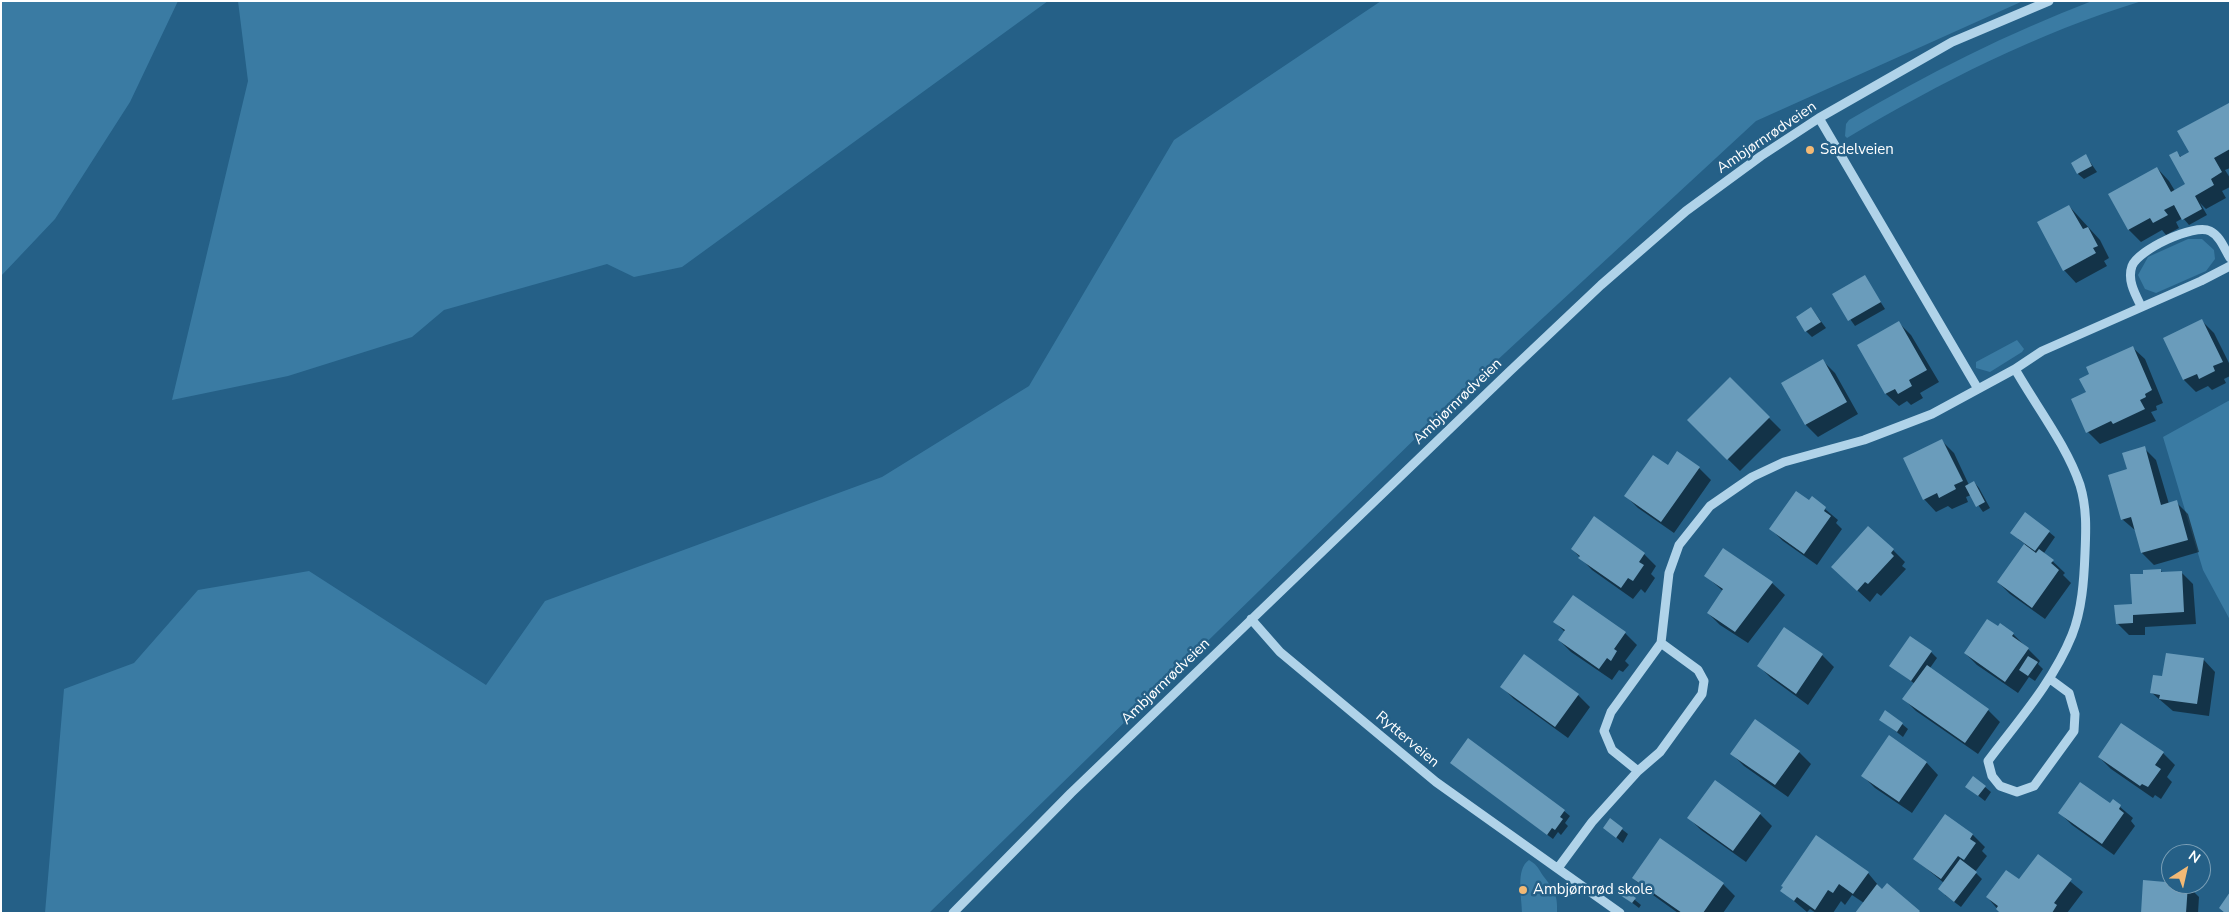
<!DOCTYPE html>
<meta charset="utf-8">
<style>
body{margin:0}
#map{position:relative;width:2231px;height:914px;overflow:hidden;background:#256087;font-family:"Nunito Sans",sans-serif}
canvas{display:block}
.frame{position:absolute;inset:0;border:2px solid #fff;pointer-events:none}
.north{position:absolute;left:2161px;top:844px;width:50px;height:50px;box-sizing:border-box;background:#256087;border:1px solid #7ca0b7;border-radius:50%;rotate:35deg;font-size:14px;font-weight:700;line-height:20px;text-align:center;color:#fff}
.north::after{content:'';display:block;margin:auto;width:18px;height:22px;background:#f2b975;clip-path:polygon(50% 0,100% 100%,50% 72%,0 100%)}
</style>
<div id="map">
<canvas width="2231" height="914"></canvas>
<div class="frame"></div>
<div class="north">N</div>
</div>
<script>
const ctx = document.querySelector('canvas').getContext('2d');
ctx.lineJoin = 'round';
function fill(path, color) { ctx.fillStyle = color; ctx.fill(path, 'evenodd'); }
function trace(path, color, width, dash) { ctx.strokeStyle = color; ctx.lineWidth = width; ctx.lineCap = dash ? 'butt' : 'round'; ctx.setLineDash(dash || []); ctx.stroke(path); }
function write(font, color, halo, rows, align = 'center') {
  ctx.font = font + ' "Nunito Sans",sans-serif'; ctx.lineWidth = 5; ctx.setLineDash([]); ctx.textBaseline = 'middle'; ctx.strokeStyle = halo; ctx.fillStyle = color; for (const [text, x, y, turn = 0] of rows) {
    ctx.save(); ctx.translate(x, y); ctx.rotate((+turn || 0) * Math.PI / 180); ctx.textAlign = isNaN(turn) ? turn : align; if (halo) ctx.strokeText(text, 0, 0); ctx.fillText(text, 0, 0); ctx.restore();
  }
}
const green = new Path2D(`
 M1 1H178L130 102 55 219 1 276Z
 M238 1H1048L682 267 634 277 607 264 444 310 412 337 288 376 172 400 248 81Z
 M1381 1H2023L1756 121 1466 389 929 913H45L64 689 134 663 198 590 309 571 486 685 545 601 882 477 1029 386 1174 140Z
 M2092 1H2142C2037 33 1941 82 1847 138L1845 136 1846 124 1849 120C1927 74 2008 33 2092 1Z
 M2188 239H2202L2214 250 2215 259 2206 271 2156 293 2145 289 2138 275 2148 257Z
 M2017 340 2024 349 2022 352 1990 372 1976 368V362Z
 M2230 400V620L2203 570 2163 437Z
 M1529 860C1539 866 1538 869 1544 877 1554 890 1558 895 1557 913H1522C1522 898 1515 869 1529 860Z`);
const shadow = new Path2D(`
 M2229 104 2230 168 2225 170 2230 178V187L2222 191 2226 198 2206 209 2200 203 2207 215 2189 225 2183 218 2176 222 2179 228 2166 235 2162 230 2141 242 2129 230 2109 195 2157 168 2169 181 2175 191 2189 189 2176 152 2182 158 2191 153Z
 M2086 156 2097 172 2084 179 2078 174Z
 M2069 206 2100 240 2109 258 2104 261 2107 266 2076 283 2064 270 2039 223Z
 M1864 276 1885 309 1855 326 1833 295Z
 M1811 308 1826 328 1812 337 1806 331Z
 M2202 321 2214 333 2230 365V376L2224 379 2226 383 2212 390 2208 386 2196 392 2184 380 2165 338Z
 M1899 323 1911 335 1939 382 1920 393 1923 398 1911 405 1907 401 1899 406 1886 394 1859 345Z
 M2132 347 2145 359 2163 403 2156 406 2157 410 2151 412 2156 421 2100 444 2088 432 2087 393Z
 M1823 361 1835 373 1858 414 1818 437 1806 425 1783 384Z
 M1730 379 1781 430 1740 471 1688 420Z
 M1942 441 1954 453 1969 485 1974 482 1979 488 1990 508 1983 512 1971 495 1966 497 1968 502 1952 509 1948 506 1936 512 1924 499Z
 M2144 448 2156 460 2169 504 2176 502 2188 514 2199 552 2154 565 2142 553 2136 531 2122 519 2128 470Z
 M1668 467 1699 468 1711 480 1674 533 1638 508 1626 496Z
 M1812 498 1838 520 1836 523 1842 529 1817 565 1783 541 1771 529Z
 M2049 532 2055 537 2044 553 2065 573 2063 575 2071 583 2045 619 2010 594 1998 582 2025 544 2018 539Z
 M1572 549 1644 554 1656 566 1651 574 1655 578 1645 593 1641 589 1633 599 1592 570Z
 M1724 549 1772 583 1785 595 1748 643 1720 625 1708 613 1723 591 1706 576Z
 M1893 550 1905 562 1902 566 1906 569 1881 596 1877 593 1870 602 1845 579Z
 M2160 570 2163 573 2181 572 2193 584 2196 624 2145 627V635H2129L2117 623 2133 605 2145 575Z
 M1555 622 1625 633 1637 645 1625 661 1629 665 1623 672 1619 670 1612 680 1571 652 1559 640 1565 632Z
 M2013 634 2040 661 2038 664 2043 669 2035 681 2029 677 2018 693 1977 665 1965 653Z
 M1931 652 1937 658 1930 668 1988 710 2000 722 1978 754 1916 711 1904 699 1915 684 1891 666Z
 M1822 655 1834 667 1808 705 1771 678 1759 666Z
 M2203 659 2215 672 2209 716 2173 711 2152 693 2163 677Z
 M1502 687 1578 695 1590 707 1568 738 1514 699Z
 M1880 719 1902 724 1908 729 1903 737Z
 M1799 752 1811 764 1788 797 1744 766 1732 754Z
 M2163 753 2175 765 2167 777 2172 782 2161 799 2155 795 2153 798 2111 769 2099 757Z
 M1926 762 1938 775 1912 813 1875 788 1863 776Z
 M1451 763 1564 811 1570 816 1565 823 1568 826 1561 835 1558 832 1553 839Z
 M1967 787H1985L1991 792 1985 801Z
 M2113 801 2133 818 2131 821 2135 826 2114 855 2072 825 2060 813 2110 805Z
 M1760 814 1772 826 1746 862 1701 830 1689 818Z
 M1610 820 1628 834 1623 843 1605 828Z
 M1973 835 1985 847 1982 851 1987 856 1975 872 1982 879 1961 907 1945 895 1944 883 1915 859Z
 M2038 855 2083 892 2067 913H2001L1987 897 2019 881Z
 M1868 873 1883 891 1887 885 1920 913H1858L1864 903 1852 895 1845 905 1841 901 1833 913H1816L1810 909 1807 912 1782 891Z
 M1633 878 1723 884 1735 896 1723 913H1678L1646 890Z
 M2187 885 2199 897 2198 913H2142Z
 M1624 891 1641 905 1639 908 1622 895Z`);
const building = new Path2D(`
 M2229 103 2230 149 2214 158 2222 172 2211 179 2214 185 2195 196 2202 209 2182 220 2174 205 2164 210 2168 215 2153 223 2150 218 2128 230 2108 194 2157 167 2171 192 2185 184 2169 155 2177 151 2180 157 2189 152 2177 131Z
 M2086 154 2092 166 2077 174 2071 163Z
 M2069 205 2083 229 2088 227 2098 246 2093 248 2096 253 2063 271 2037 222Z
 M1865 275 1881 302 1848 321 1832 294Z
 M1811 307 1821 322 1805 332 1796 317Z
 M2202 319 2223 362 2213 366 2215 371 2199 379 2197 374 2183 380 2163 338Z
 M1899 321 1927 370 1909 380 1912 386 1898 394 1895 389 1885 394 1857 345Z
 M2133 346 2152 390 2145 394 2146 397 2140 400 2145 409 2113 424 2111 421 2086 433 2071 399 2086 392 2079 379 2089 374 2086 367Z
 M1823 359 1847 402 1805 425 1781 383Z
 M1730 377 1770 417 1727 460 1687 420Z
 M1942 439 1963 481 1954 485 1956 489 1939 498 1937 493 1923 500 1903 458Z
 M2145 446 2161 505 2177 500 2188 540 2141 553 2131 517 2121 520 2108 475 2127 469 2122 453Z
 M1677 451 1700 467 1661 522 1624 496 1653 455 1668 465Z
 M1974 481 1985 502 1976 507 1965 486Z
 M1796 491 1809 500 1812 496 1826 507 1824 511 1831 516 1804 554 1769 529Z
 M2025 512 2050 531 2035 551 2010 533Z
 M1594 516 1645 553 1639 562 1644 565 1633 581 1628 578 1621 588 1578 558 1580 556 1571 549Z
 M1868 526 1894 549 1891 553 1894 556 1868 584 1865 582 1857 591 1831 567Z
 M2024 544 2036 553 2039 549 2054 560 2051 563 2059 570 2032 608 1997 582Z
 M1723 548 1773 582 1735 632 1707 613 1723 589 1704 576Z
 M2161 569V572L2182 571 2184 612 2133 615V623L2116 624 2114 605 2132 604 2130 574H2143V570Z
 M1573 595 1626 632 1614 649 1617 651 1611 661 1607 658 1599 669 1558 640 1565 630 1553 622Z
 M1987 619 1998 626 2000 623 2014 633 2012 636 2029 648 2005 682 1964 653Z
 M1784 627 1823 654 1796 694 1757 666Z
 M1910 636 1932 651 1911 681 1889 666Z
 M2166 653 2204 658 2197 704 2159 699 2160 695 2150 693 2153 675 2162 676Z
 M1524 654 1579 694 1555 727 1500 687Z
 M2028 656 2038 662 2028 676 2019 670Z
 M1927 665 1989 709 1965 743 1902 699Z
 M1885 710 1903 723 1897 732 1879 720Z
 M1755 719 1800 751 1775 785 1730 754Z
 M2121 723 2164 752 2155 765 2161 769 2148 787 2142 784 2140 786 2098 757Z
 M1889 735 1927 762 1899 802 1861 776Z
 M1468 738 1565 810 1560 817 1563 819 1555 830 1552 828 1547 835 1450 763Z
 M1973 776 1986 786 1978 796 1965 787Z
 M1715 780 1761 813 1733 851 1687 818Z
 M2080 782 2110 803 2113 799 2121 805 2119 809 2124 813 2102 844 2058 813Z
 M1945 814 1973 834 1970 839 1976 843 1964 860 1958 856 1941 879 1913 859Z
 M1610 818 1623 828 1616 838 1603 828Z
 M1816 835 1869 872 1853 894 1839 884 1833 893 1828 890 1815 910 1797 897 1794 901 1780 891 1783 887 1781 886Z
 M1660 838 1724 883 1703 913H1682L1632 878Z
 M2038 854 2072 879 2054 903 2057 905 2052 913H2000L1996 909 1998 906 1986 897 2006 870 2019 879Z
 M1960 859 1977 872 1954 902 1938 889Z
 M2143 880 2188 884 2186 913H2141Z
 M1887 883 1920 911 1918 913H1855L1877 884 1882 889Z
 M1624 890 1636 898 1632 903 1620 895Z
 M2230 892V913H2225L2219 908Z`);
const minor = new Path2D(`
 M1819 118 1978 389
 M2141 306C2135 294 2127 280 2132 266 2138 250 2194 223 2210 231 2220 236 2224 248 2230 258
 M2015 369C2036 406 2067 446 2080 485 2087 508 2086 530 2085 553 2084 580 2082 610 2072 635 2053 682 2018 721 1988 761L1992 776 2000 786 2017 792 2034 786 2074 731 2075 714 2069 693 2050 679
 M1251 619 1280 652 1436 782 1620 913
 M1638 771 1612 750 1604 731 1611 712 1661 643 1669 573 1679 545 1710 506 1752 477 1784 462 1864 440 1932 414 2015 369 2042 351 2201 281 2230 266
 M1558 868 1592 822 1638 771 1660 752 1702 694 1704 681 1698 670 1661 643
 M953 913 1071 793 1509 372 1601 285 1686 211 1761 156 1819 118 1952 42 2049 1`);
const markers = [
 [1810,150,5,"#f2b975"],
 [1523,890,5,"#f2b975"]
];
const streetNames = [
 ["Ambjørnrødveien",1767,138,-34],
 ["Ambjørnrødveien",1458,402,-44],
 ["Ambjørnrødveien",1166,682,-44],
 ["Rytterveien",1407,740,40]
];
const poiNames = [
 ["Sadelveien",1820,150],
 ["Ambjørnrød skole",1533,890]
];
fill(green, '#3a7ba3');
fill(shadow, '#0007');
fill(building, '#6a9cbb');
trace(minor, '#b0d3e9', 9);
for (const [x, y, r, color] of markers) { const dot = new Path2D(); dot.arc(x, y, r, 0, 2 * Math.PI); ctx.fillStyle = color; ctx.fill(dot); trace(dot, '#256087', 2); }
write('15px', '#fff', '#256087', streetNames);
write('15px', '#fff', '#256087', poiNames, 'left');
</script>
